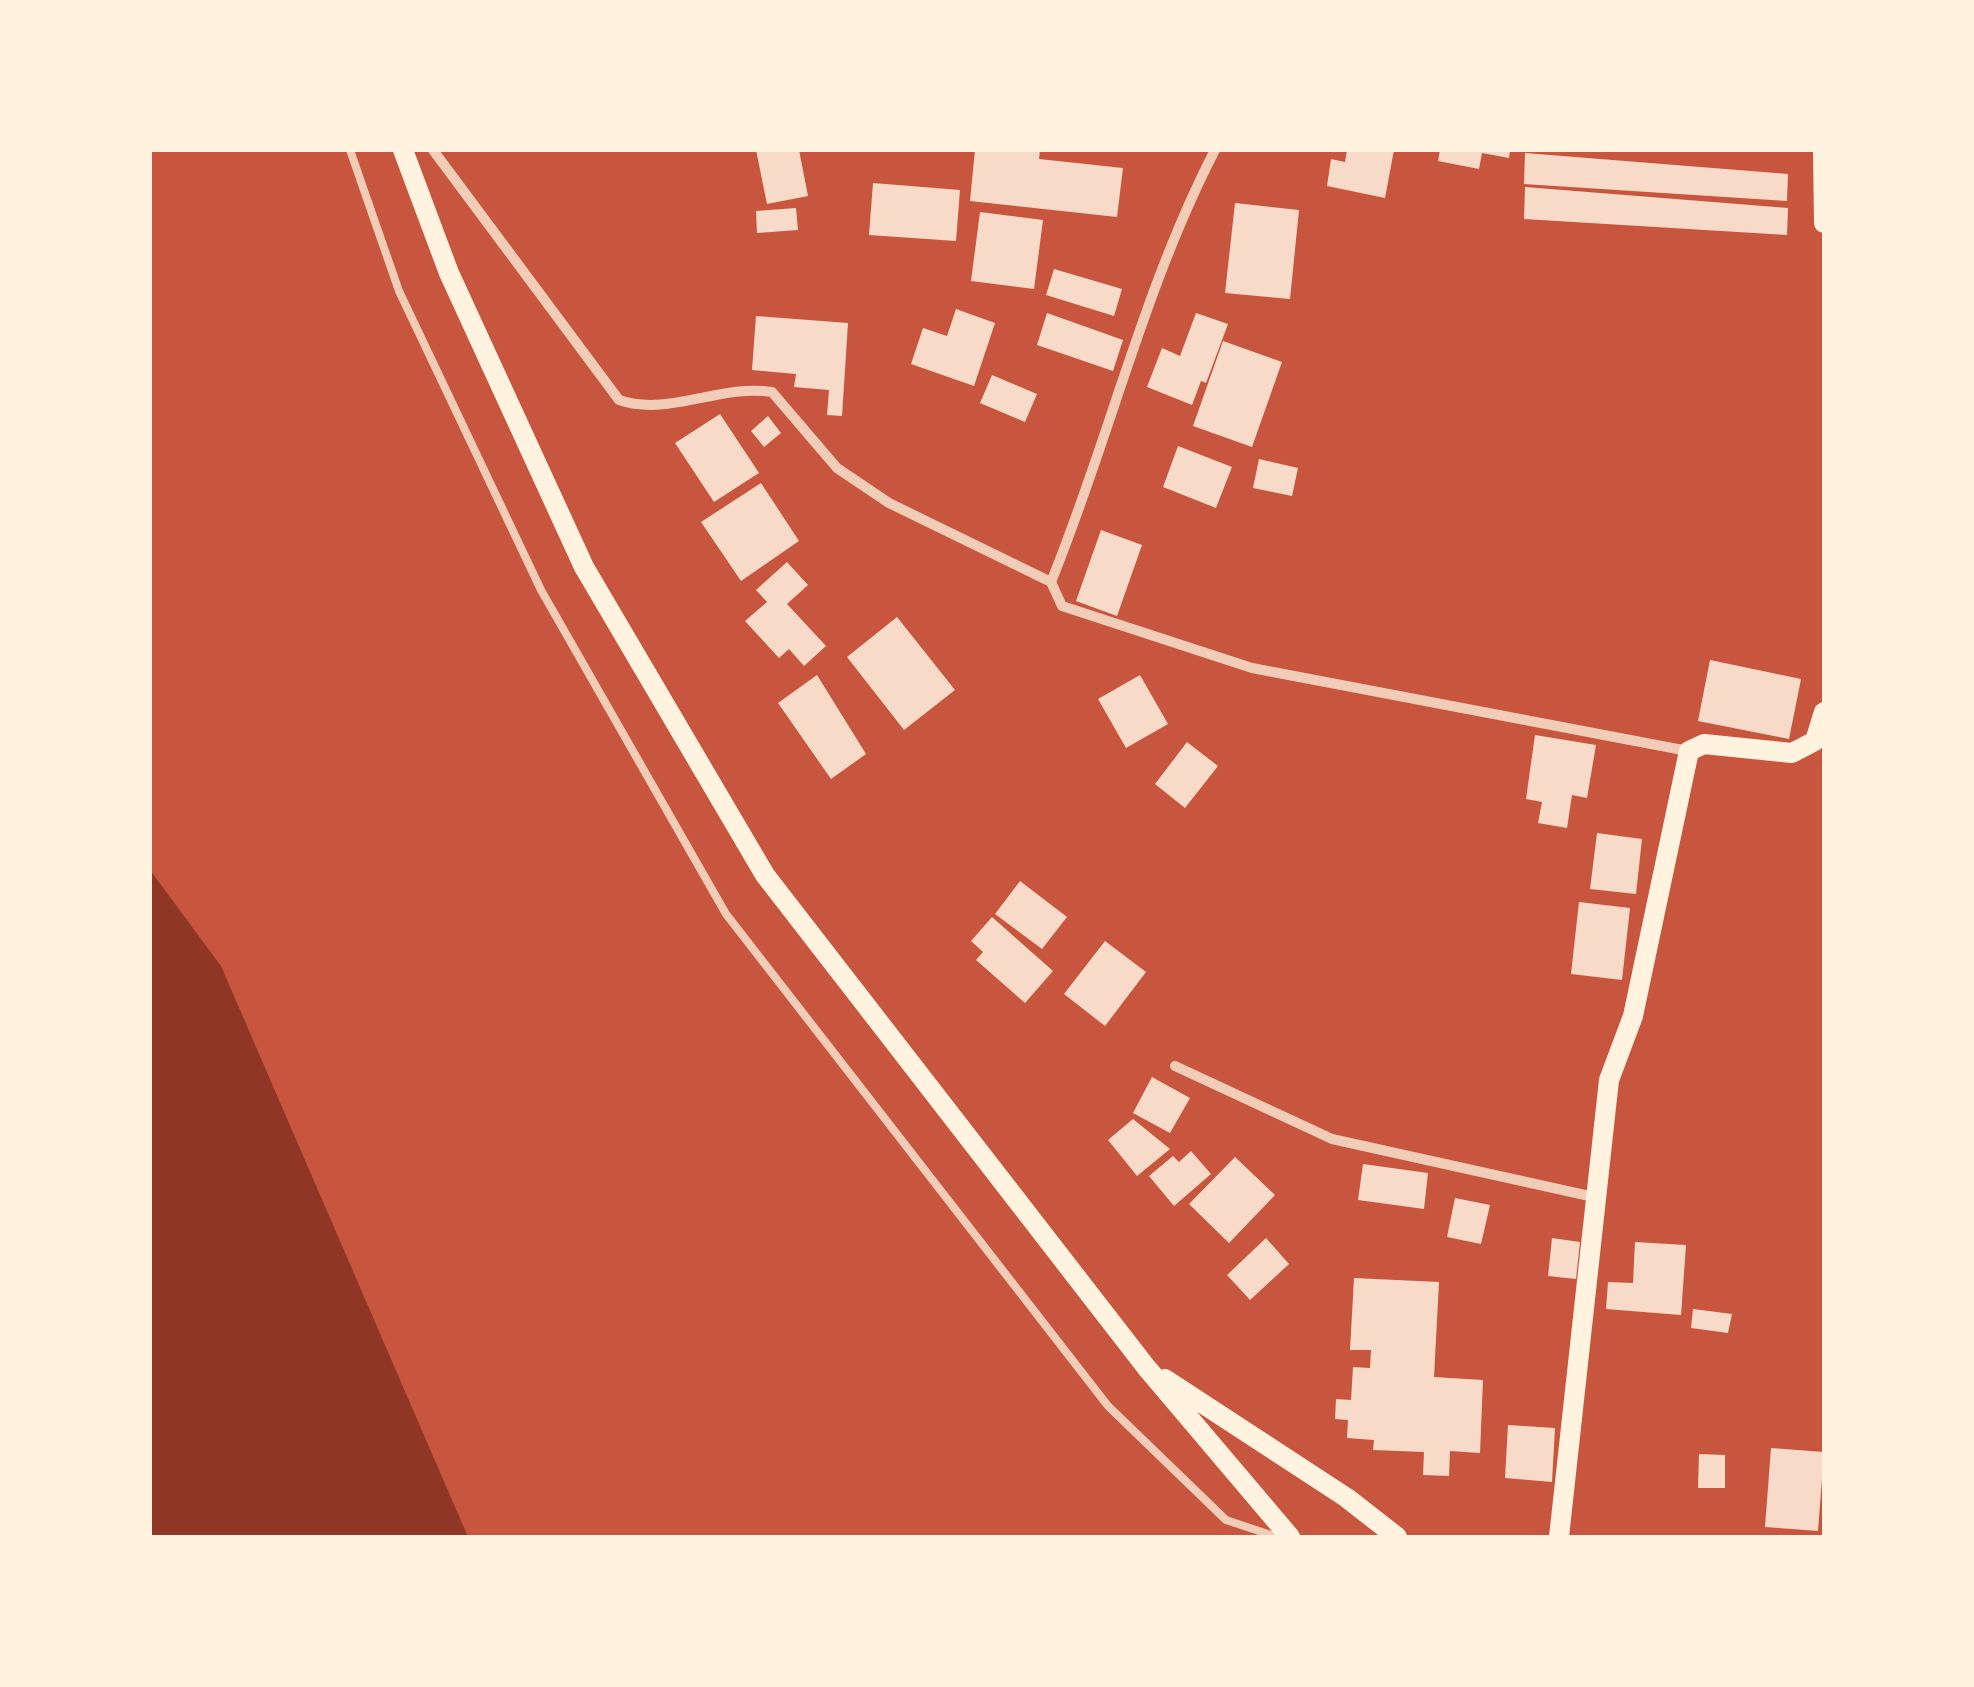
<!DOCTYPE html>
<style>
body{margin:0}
#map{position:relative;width:1974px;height:1687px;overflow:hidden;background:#c8553d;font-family:"Times New Roman",serif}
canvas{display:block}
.frame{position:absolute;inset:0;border:152px solid #fff3e0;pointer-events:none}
</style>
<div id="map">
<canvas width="1974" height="1687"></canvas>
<div class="frame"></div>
</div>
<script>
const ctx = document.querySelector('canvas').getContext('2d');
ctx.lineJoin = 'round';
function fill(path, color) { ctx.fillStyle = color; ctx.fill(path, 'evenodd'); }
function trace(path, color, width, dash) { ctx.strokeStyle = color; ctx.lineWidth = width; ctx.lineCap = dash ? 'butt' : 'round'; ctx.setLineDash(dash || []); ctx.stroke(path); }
const water = new Path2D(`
 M150 870 221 966 468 1537H150Z`);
const building = new Path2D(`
 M756 150H799L808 196 767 204Z
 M975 150H1040L1039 159 1123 168 1117 217 970 201Z
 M1347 150H1394L1385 198 1327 186 1331 159 1345 162Z
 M1440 150H1510L1509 158 1482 153 1479 169 1438 161Z
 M1525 153 1788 174 1787 201 1524 184Z
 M873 183 960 190 956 241 869 235Z
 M1525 187 1788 208 1787 235 1524 219Z
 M1235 203 1299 210 1290 299 1225 293Z
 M796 208 798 230 757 233 756 211Z
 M980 212 1043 220 1034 289 971 281Z
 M1054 269 1122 289 1114 316 1046 295Z
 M956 309 995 323 974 386 911 364 923 328 947 336Z
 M1047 313 1123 340 1113 371 1037 345Z
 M1196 313 1228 324 1206 383 1201 381 1192 405 1147 387 1162 348 1180 356Z
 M756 316 848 323 842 416 827 415 829 390 794 387 796 374 752 370Z
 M1223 341 1282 362 1252 447 1193 426Z
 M992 375 1037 394 1025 422 980 403Z
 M720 414 759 473 714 502 675 443Z
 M768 416 781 433 764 447 751 431Z
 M1178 446 1232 467 1216 508 1163 487Z
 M1259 459 1298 468 1292 496 1253 488Z
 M761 483 799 541 741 581 701 522Z
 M1101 530 1142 545 1117 616 1076 601Z
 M787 562 808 585 787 604 826 646 804 666 789 649 779 658 745 621 767 602 756 590Z
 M897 617 955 690 904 730 847 657Z
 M1710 660 1801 679 1789 739 1698 721Z
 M817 675 866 754 831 779 778 703Z
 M1140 675 1168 724 1126 748 1098 699Z
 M1535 735 1596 745 1587 798 1572 795 1567 828 1538 823 1542 802 1526 799Z
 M1187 742 1218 766 1185 808 1155 784Z
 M1597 833 1642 839 1636 894 1590 889Z
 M1020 881 1067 917 1042 949 995 914Z
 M1579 902 1630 908 1622 980 1571 974Z
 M992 917 1053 971 1025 1003 976 960 983 952 971 941Z
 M1105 941 1146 972 1105 1026 1064 994Z
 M1152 1077 1190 1098 1170 1133 1133 1113Z
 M1133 1119 1170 1149 1137 1176 1108 1140Z
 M1191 1151 1211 1174 1174 1206 1149 1176 1173 1156 1179 1162Z
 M1235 1157 1275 1195 1229 1243 1189 1204Z
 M1363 1164 1428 1173 1424 1209 1358 1200Z
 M1455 1198 1490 1205 1481 1244 1447 1237Z
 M1266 1238 1289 1264 1250 1300 1227 1275Z
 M1552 1238 1580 1242 1576 1279 1548 1276Z
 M1635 1242 1686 1245 1681 1315 1606 1309 1608 1282 1633 1283Z
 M1354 1278 1439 1282 1434 1377 1483 1380 1480 1453 1450 1451 1449 1476 1423 1475 1424 1452 1373 1450 1374 1440 1347 1438 1348 1420 1335 1419 1336 1399 1351 1400 1353 1367 1370 1368 1371 1350H1350Z
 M1693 1309 1732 1314 1728 1333 1691 1328Z
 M1508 1425 1555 1428 1552 1482 1505 1478Z
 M1771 1448 1824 1452 1818 1531 1765 1527Z
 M1699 1454 1725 1455V1488H1698Z`);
const service = new Path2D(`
 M350 150 399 291 541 590 726 914 1108 1406 1226 1520 1277 1537`);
const minor = new Path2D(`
 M433 150 619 400C669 417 719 384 772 392L837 468 889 503 1051 582 1062 606 1252 668 1688 751
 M1051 582C1109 440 1144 287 1215 150
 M1175 1066 1332 1139 1594 1197`);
const secondary = new Path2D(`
 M403 150 449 273 584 567 765 875 1146 1367 1290 1537
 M1823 150 1824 223
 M1165 1379 1347 1498 1397 1537
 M1559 1537 1609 1080 1633 1016 1689 751 1704 744 1792 753 1815 741 1824 712`);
fill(water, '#8f3625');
fill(building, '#f7dbc8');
trace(service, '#f1ccb7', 8);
trace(minor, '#f1ccb7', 10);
trace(secondary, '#fff3e0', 20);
</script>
